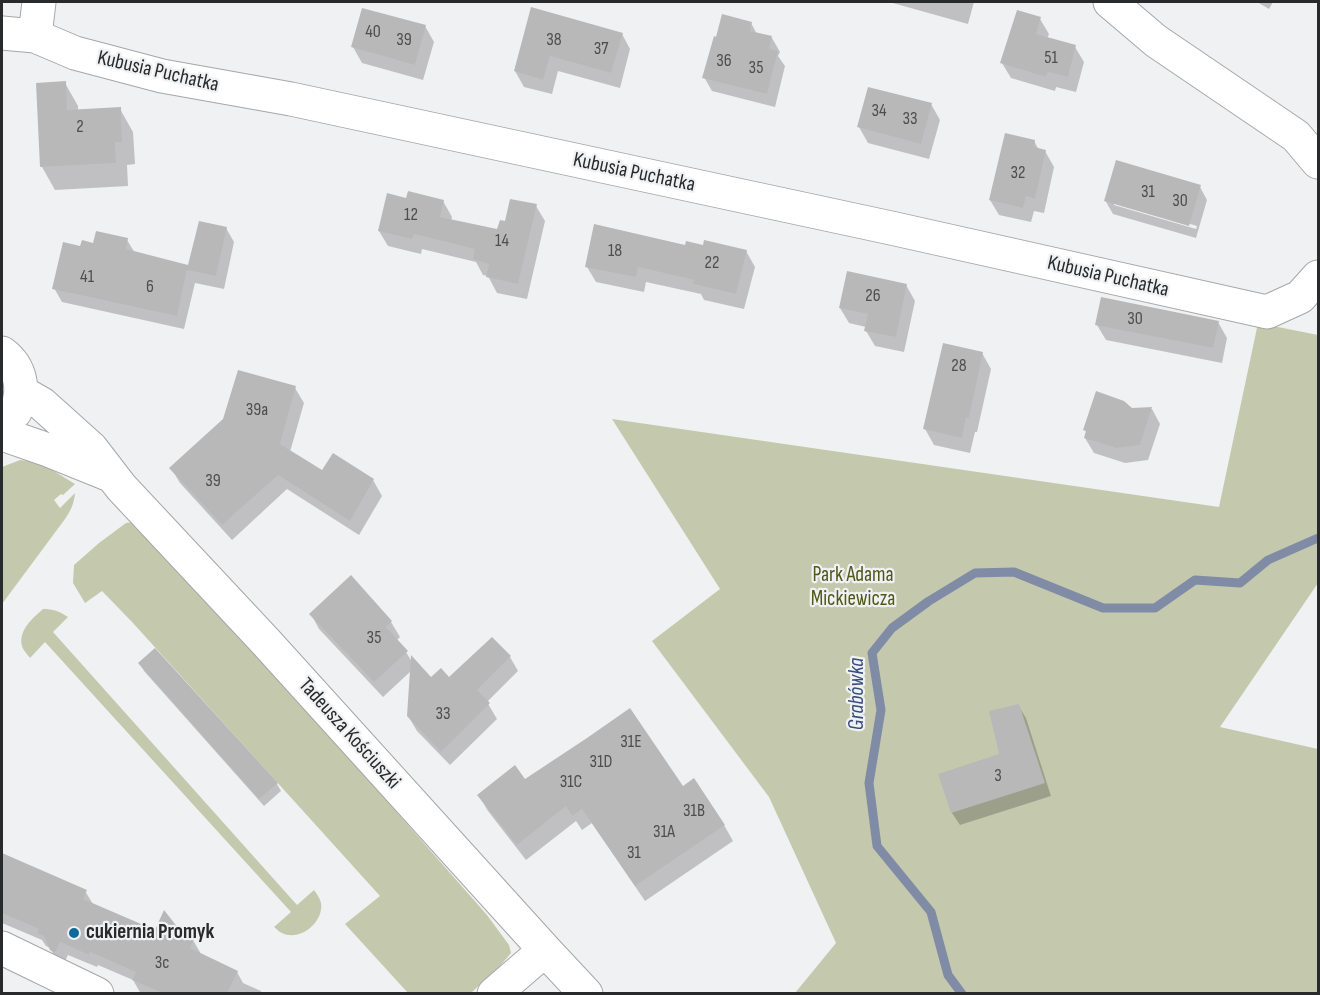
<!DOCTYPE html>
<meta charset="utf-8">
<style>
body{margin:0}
#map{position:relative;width:1320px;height:995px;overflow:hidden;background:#f0f1f3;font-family:"Sofia Sans Condensed",sans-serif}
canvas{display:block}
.frame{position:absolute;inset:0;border:3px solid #292a2b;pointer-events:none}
</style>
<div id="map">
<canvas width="1320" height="995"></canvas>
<div class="frame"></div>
</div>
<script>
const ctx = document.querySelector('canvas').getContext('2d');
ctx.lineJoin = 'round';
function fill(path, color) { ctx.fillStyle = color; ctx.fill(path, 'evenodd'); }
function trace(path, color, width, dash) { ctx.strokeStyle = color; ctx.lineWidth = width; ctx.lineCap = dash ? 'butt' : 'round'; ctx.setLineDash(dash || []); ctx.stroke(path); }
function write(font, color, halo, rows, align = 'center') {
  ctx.font = font + ' "Sofia Sans Condensed",sans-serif'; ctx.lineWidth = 4.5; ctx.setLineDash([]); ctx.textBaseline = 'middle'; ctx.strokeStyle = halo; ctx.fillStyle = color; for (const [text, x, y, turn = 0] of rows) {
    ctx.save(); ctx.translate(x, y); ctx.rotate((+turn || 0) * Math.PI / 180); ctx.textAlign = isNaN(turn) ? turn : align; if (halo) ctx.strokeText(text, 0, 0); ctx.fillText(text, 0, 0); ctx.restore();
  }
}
const green = new Path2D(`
 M1258 323 1318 335V583L1220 727 1318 749V993H795L836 943 769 797 652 641 720 589 612 419 1219 507Z
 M20 460 39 462 75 484 63 495 61 494 54 500 60 508 75 493C74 504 71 510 65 519L2 604V467Z
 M141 521 487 915 509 945 511 953 500 966 471 993H408L345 924 380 896 133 623 102 591 85 603 73 583 74 565 99 543 126 523Z
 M43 609C53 609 59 611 68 617L53 632 297 905 314 890C316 893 320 898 321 903 324 922 300 942 282 933 279 932 277 929 274 927L291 912 45 642 30 658C28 655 23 650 22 646 18 630 33 618 43 609Z`);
const shadow = new Path2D(`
 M889 2H974L968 24Z
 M1257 2H1273L1269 9Z
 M532 9 622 34 630 49 620 88 558 71 552 94 524 87 515 71Z
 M1040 19 1049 34 1047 39 1075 47 1084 62 1076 92 1056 87 1055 91 1011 78 1002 63Z
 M751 23 757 34 772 38 780 52 778 56 785 66 775 107 712 91 704 77Z
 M425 26 434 42 423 80 362 63 353 47Z
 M65 83 78 106V111L120 109 133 132 135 164 127 165 128 186 55 190 42 167 37 84Z
 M931 104 940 120 929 159 868 143 859 127Z
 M1034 141 1039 150 1045 151 1054 167 1044 213 1034 211 1031 222 999 215 990 200Z
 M1200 187 1207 200 1196 238 1113 214 1105 200ZM1114 202 1197 226 1196 229 1114 205Z
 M407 200 443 201 452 217 451 221 499 231 506 223 536 206 545 221 527 299 497 293 488 276 483 275 476 262 422 249 421 254 388 246 379 231Z
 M226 228 234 242 224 289 195 283 184 329 62 302 54 288 81 248 127 240 135 253 189 267Z
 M746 251 755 267 744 309 704 300 701 294 646 282 644 292 596 282 587 267Z
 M906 285 915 301 904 352 875 346 866 331V327L849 323 840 308Z
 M1218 322 1227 338 1222 363 1106 340 1097 325Z
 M982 353 991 369 977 432H975L970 453 934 445 925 429Z
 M295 388 304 403 290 452 322 472 334 455 373 480 382 496 359 535 287 489 232 540 180 483 171 468 225 420Z
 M1131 409H1152L1160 424 1148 460 1125 463 1094 453 1085 438 1087 434 1085 430Z
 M311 614 391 622 400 637 396 641 406 652 412 662 431 679H449L510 657 518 671 487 702 497 719 450 765 417 731 408 716 411 671 383 697 319 629Z
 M155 650 277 784 281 791 264 806 144 671 140 664Z
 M1018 705 1026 718 1051 796 960 825 952 813 940 775 1000 755Z
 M525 781 682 788 724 825 733 841 645 901 592 823 582 830 576 821 526 860 488 811 479 796Z
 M2 854 85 891 93 904 156 932 181 934 193 940 201 954 237 972 243 983 261 991 262 994H141L133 980 98 965 97 967 68 955 63 965 59 964 50 948 46 946 42 940 2 923Z`);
const stream = new Path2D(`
 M962 994 948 975 931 912 877 846 869 783 881 710 872 653 892 628 929 601 975 573 1014 572 1103 608H1155L1195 580 1240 583 1268 560 1318 538`);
const building = new Path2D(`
 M531 7 623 33 611 73 550 56 543 80 514 71Z
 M362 8 426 25 415 65 351 47Z
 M1017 10 1041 17 1036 34 1076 45 1068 77 1048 72 1046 77 1000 63Z
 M722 14 752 22 750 31 772 36 769 49 778 51 767 94 702 78 714 36 716 37Z
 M66 81 67 110 121 107 122 142H115L116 163 40 167 36 83Z
 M868 87 932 103 921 144 857 127Z
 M1005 133 1035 140 1034 147 1046 150 1035 199 1026 196 1023 208 989 200Z
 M1116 160 1201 185 1189 226 1104 201Z
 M408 191 444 200 440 217 497 229 500 220 505 221 510 199 537 204 518 284 486 277 489 264 473 259 475 249 414 234 412 239 378 231 387 193 406 198Z
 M199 221 227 227 216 276 187 270 177 316 52 289 63 242 80 246 82 240 93 243 96 231 128 238 126 249 188 265Z
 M594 224 685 245 686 241 703 245 704 240 747 250 736 294 693 284 694 280 638 267 636 277 585 267Z
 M847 271 907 284 896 337 864 331 868 314 839 308Z
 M1101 297 1219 321 1213 348 1095 325Z
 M943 343 983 352 969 418 966 417 962 438 923 429Z
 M238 370 296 386 280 444 322 470 333 453 374 479 350 521 278 475 222 525 169 468 223 419Z
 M1096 391 1124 401 1132 408 1152 407 1140 445 1116 448 1084 438 1086 431 1083 430Z
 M351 575 392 621 386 627 408 651 374 682 309 614Z
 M492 637 511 656 477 690 490 703 441 752 407 716 411 655 431 677 441 668 449 677Z
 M155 648 278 783 259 799 138 663Z
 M1019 704 1045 783 951 813 938 774 999 754 989 711Z
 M630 708 683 786 694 778 725 825 635 886 582 809 572 816 566 806 517 845 477 795 515 765 525 779 587 738Z
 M2 853 87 890 83 899 155 930 164 910 182 933 194 939 190 948 238 971 227 993H163L132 980 136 972 90 952 89 955 60 942 55 953 50 950 44 936 37 933 39 929 2 913Z`);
const minor = new Path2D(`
 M1110 2 1156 41 1296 136 1318 162
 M2 33 35 36 75 53 162 76 291 99 891 228 1267 312 1300 297 1318 277
 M35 36 39 2
 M2 353C21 367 26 391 15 412
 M21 392 42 404 91 448 121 487 266 642 545 950 586 994
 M2 434 48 450 110 475
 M2 948 97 994
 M494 994 545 950`);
const markers = [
 [74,933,6,"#0f6a9a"]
];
const numberNames = [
 ["40",373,32],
 ["39",404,40],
 ["38",554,40],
 ["37",601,49],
 ["51",1051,58],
 ["36",724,61],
 ["35",756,68],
 ["34",879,111],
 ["33",910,119],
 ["2",80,127],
 ["32",1018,173],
 ["31",1148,192],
 ["30",1180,201],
 ["12",411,215],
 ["14",502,241],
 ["18",615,251],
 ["22",712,263],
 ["41",87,277],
 ["6",150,287],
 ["26",873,296],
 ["30",1135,319],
 ["28",959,366],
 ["39a",257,410],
 ["39",213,481],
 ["35",374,638],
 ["33",443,714],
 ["31E",631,742],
 ["31D",601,762],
 ["3",998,776],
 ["31C",571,782],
 ["31B",694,811],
 ["31A",664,832],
 ["31",634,853],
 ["3c",162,963]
];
const streetNames = [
 ["Kubusia Puchatka",158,72,13],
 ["Kubusia Puchatka",634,173,12],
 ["Kubusia Puchatka",1108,277,13],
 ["Tadeusza Kościuszki",349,734,48]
];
const parkNames = [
 ["Park Adama",853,576],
 ["Mickiewicza",853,600]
];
const poiNames = [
 ["cukiernia Promyk",86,933]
];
const waterNames = [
 ["Grabówka",857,694,-90]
];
fill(green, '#c4c9ae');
fill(shadow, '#0003');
trace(stream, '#808ca5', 9);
fill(building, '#b9b8b9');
trace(minor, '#a5a7a8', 35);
trace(minor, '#fff', 33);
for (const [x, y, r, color] of markers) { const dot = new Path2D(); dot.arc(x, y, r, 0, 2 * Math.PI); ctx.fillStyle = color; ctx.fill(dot); trace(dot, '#f0f1f3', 2); }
write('18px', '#4d4e4e', null, numberNames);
write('21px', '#292a2b', '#f0f1f3', streetNames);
write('21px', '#505719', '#f0f1f3', parkNames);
write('bold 21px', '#292a2b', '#f0f1f3', poiNames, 'left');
write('italic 22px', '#384d7c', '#f0f1f3', waterNames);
</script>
